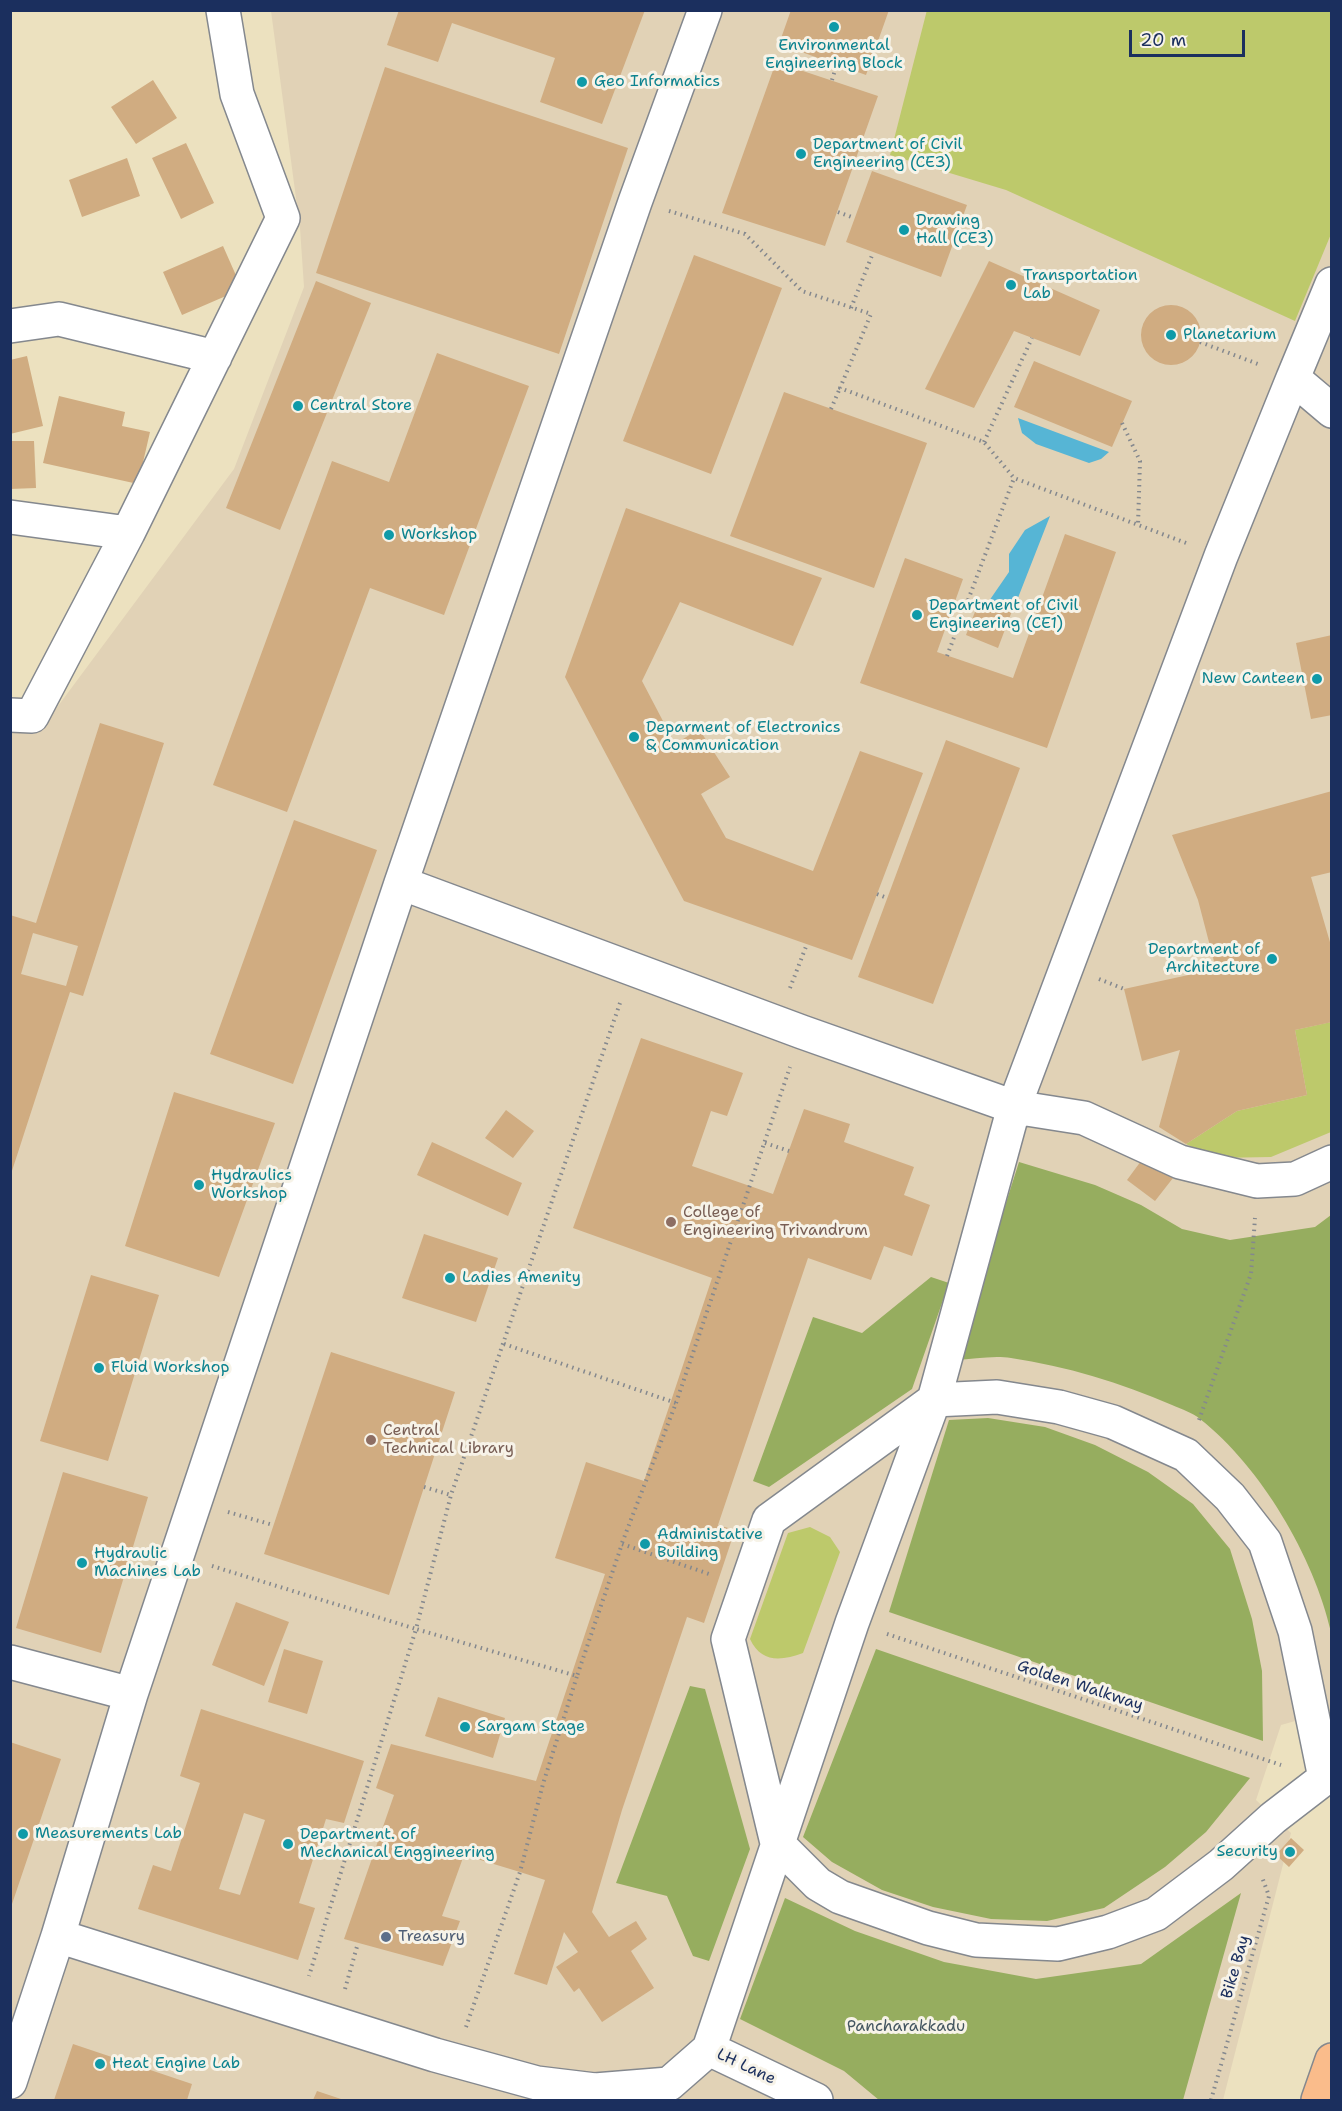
<!DOCTYPE html>
<style>
body{margin:0}
#map{position:relative;width:1342px;height:2111px;overflow:hidden;background:#ece1bf;font-family:"Shantell Sans",sans-serif}
canvas{display:block}
.frame{position:absolute;inset:0;border:12px solid #1b2f5e;pointer-events:none}
.scale{position:absolute;left:1129px;top:30px;width:116px;height:27px;box-sizing:border-box;border:3px solid #1b2f5e;border-top:0;padding-left:8px;font-size:18px;line-height:21px;white-space:nowrap;color:#1b2f5e;-webkit-text-stroke:4px #f7f3e8;paint-order:stroke}
</style>
<div id="map">
<canvas width="1342" height="2111"></canvas>
<div class="frame"></div>
<div class="scale">20 m</div>
</div>
<script>
const ctx = document.querySelector('canvas').getContext('2d');
ctx.lineJoin = 'round';
function fill(path, color) { ctx.fillStyle = color; ctx.fill(path, 'evenodd'); }
function trace(path, color, width, dash) { ctx.strokeStyle = color; ctx.lineWidth = width; ctx.lineCap = dash ? 'butt' : 'round'; ctx.setLineDash(dash || []); ctx.stroke(path); }
function write(font, color, halo, rows, align = 'center') {
  ctx.font = font + ' "Shantell Sans",sans-serif'; ctx.lineWidth = 6; ctx.setLineDash([]); ctx.textBaseline = 'middle'; ctx.strokeStyle = halo; ctx.fillStyle = color; for (const [text, x, y, turn = 0] of rows) {
    ctx.save(); ctx.translate(x, y); ctx.rotate((+turn || 0) * Math.PI / 180); ctx.textAlign = isNaN(turn) ? turn : align; if (halo) ctx.strokeText(text, 0, 0); ctx.fillText(text, 0, 0); ctx.restore();
  }
}
const built = new Path2D(`
 M271 11H1331V1711L1281 1725 1256 1800 1291 1833 1223 2100H11L10 731 38 733 234 469 304 287 300 228Z`);
const green = new Path2D(`
 M927 10 1331 11V234L1295 321 1006 190 890 155Z
 M1331 1022V1132L1271 1157 1215 1158 1186 1144 1237 1111 1307 1095 1295 1030Z
 M810 1527 830 1537 840 1552 803 1653C781 1661 761 1663 750 1639L788 1533Z`);
const forest = new Path2D(`
 M1019 1162 1095 1185 1141 1205 1182 1229 1230 1240 1315 1227 1331 1215V1632C1314 1557 1261 1467 1200 1419 1193 1413 1181 1409 1172 1405 1121 1383 1066 1366 1011 1358 994 1355 974 1359 956 1360Z
 M931 1277 949 1283 912 1389 769 1487 753 1481 813 1317 862 1333Z
 M988 1418 1045 1427 1095 1445 1148 1472 1193 1504 1230 1549 1252 1619 1262 1671 1263 1741 889 1612 949 1420Z
 M876 1649 1250 1778 1206 1832 1165 1867 1104 1908 1047 1921 991 1919 933 1907 882 1890 832 1862 803 1837Z
 M690 1686 705 1689 750 1849 709 1961 693 1956 667 1896 616 1883Z
 M1241 1893 1183 2100H879L844 2071 740 2019 785 1898 855 1931 944 1962 1036 1979 1141 1964Z`);
const water = new Path2D(`
 M1018 418 1109 452 1101 459 1089 463 1036 444 1022 433Z
 M1050 516 1014 608 989 601 1009 572V554L1025 530Z`);
const building = new Path2D(`
 M399 10H645L602 124 540 102 555 58 452 23 438 62 387 45Z
 M791 10H889L866 75 779 44Z
 M776 62 878 96 825 246 722 213Z
 M385 67 628 148 559 354 316 273Z
 M153 80 177 118 136 144 111 107Z
 M186 143 214 203 181 219 152 158Z
 M127 158 140 196 82 217 69 180Z
 M872 171 967 205 941 277 846 242Z
 M223 246 242 289 182 315 163 272Z
 M694 255 782 288 711 474 623 441Z
 M989 261 1100 310 1080 356 1014 331 974 408 925 389Z
 M316 281 371 303 280 530 226 508Z
 M1141 335a30 30 0 1 1 60 0a30 30 0 1 1-60 0Z
 M437 353 529 386 444 615 370 588 287 812 213 785 332 461 389 482Z
 M27 356 43 426 10 434V360Z
 M1034 361 1132 401 1112 447 1014 407Z
 M784 392 927 443 874 588 730 536Z
 M59 396 125 412 122 426 150 432 138 484 43 463Z
 M10 441H34L36 488 10 489Z
 M626 508 822 578 793 646 680 602 642 681 675 744 699 729 730 777 701 794 726 838 813 871 860 751 923 773 852 960 684 901 565 677Z
 M1065 534 1116 552 1047 748 860 683 905 558 963 579 937 652 1013 678Z
 M980 599 1012 611 998 648 966 635Z
 M1332 635V715L1311 719 1296 643Z
 M100 723 164 743 83 996 70 992 10 1177V915L36 923ZM33 933 78 946 66 986 21 974Z
 M946 740 1020 768 933 1004 858 977Z
 M1332 791V872L1311 877 1332 949V1022L1295 1030 1307 1095 1237 1111 1186 1144 1159 1127 1180 1050 1142 1061 1124 989 1216 969 1198 900 1172 835Z
 M294 820 377 850 293 1084 210 1054Z
 M641 1038 743 1073 727 1116 711 1111 692 1166 773 1194 804 1109 850 1124 844 1142 914 1167 904 1195 930 1205 912 1256 884 1246 871 1280 808 1258 718 1525 735 1530 704 1623 687 1617 622 1810 592 1912 609 1937 636 1921 647 1939 631 1951 654 1988 602 2022 579 1988 574 1992 556 1967 578 1952 564 1932 547 1985 514 1974 545 1880 520 1872 464 1855 442 1916 460 1921 443 1966 344 1939 394 1795 376 1788 391 1744 536 1781 605 1574 555 1558 586 1462 644 1481 671 1401 712 1278 573 1228Z
 M174 1092 275 1123 219 1277 125 1246Z
 M506 1110 534 1131 513 1158 485 1138Z
 M432 1142 522 1183 508 1216 417 1175Z
 M1144 1157 1173 1178 1155 1201 1127 1180Z
 M424 1234 498 1258 476 1322 402 1298Z
 M91 1275 159 1295 108 1461 40 1441Z
 M331 1352 455 1392 389 1595 264 1554Z
 M63 1472 148 1497 101 1653 16 1628Z
 M236 1602 289 1622 264 1686 212 1665Z
 M284 1649 323 1661 307 1714 268 1702Z
 M438 1697 505 1718 493 1758 425 1736Z
 M201 1709 364 1761 344 1823 326 1819 299 1903 315 1908 298 1960 138 1909 153 1865 171 1871 200 1783 180 1776ZM244 1813 265 1820 240 1895 219 1889Z
 M10 1742 61 1759 11 1907H10Z
 M1291 1838 1304 1850 1289 1867 1276 1855Z
 M73 2044 192 2084 187 2100H54Z
 M317 2091 344 2100H313Z`);
const path = new Path2D(`
 M832 80 837 64
 M669 211 745 234 802 291 871 314 840 388 984 442 1014 478 1186 543
 M838 212 854 218
 M851 308 873 253
 M1200 342 1258 364
 M831 409 840 388
 M1122 423 1140 461 1138 525
 M984 442 1032 338
 M947 656 1014 478
 M877 894 887 898
 M1099 979 1124 989
 M790 988 807 944
 M620 1003 451 1495 416 1629 577 1676 622 1544 712 1575
 M765 1143 789 1151
 M504 1344 676 1403 622 1543
 M676 1403 790 1067
 M1199 1420 1251 1274 1255 1218
 M424 1487 451 1495
 M228 1512 273 1525
 M212 1566 416 1629 309 1976
 M887 1634 1281 1765
 M345 1989 358 1943
 M466 2027 520 1872 543 1784 577 1676
 M1211 2100 1269 1896 1262 1877`);
const minor = new Path2D(`
 M705 10 635 202 401 883 131 1694 58 1936 435 2055 537 2083 595 2090 669 2084 709 2049 852 1623 934 1400 1014 1107 1221 556 1293 378 1332 411
 M10 326 59 319 215 357
 M1293 378 1332 284
 M10 517 128 533
 M10 715 32 716 128 533 283 218 237 94 223 10
 M401 883 802 1032 1014 1107 1084 1118 1180 1162 1257 1181 1295 1179 1332 1162
 M997 1397 1059 1407 1113 1422 1186 1455 1230 1497 1265 1542 1295 1631 1325 1778 1273 1818 1221 1865 1156 1914 1108 1932 1058 1944 976 1940 928 1928 840 1897 818 1884 777 1843 728 1639 769 1520 934 1400Z
 M10 1662 131 1694
 M709 2049 816 2100
 M10 2082 58 1936`);
const major = new Path2D(`
 M1318 2100 1332 2060`);
const markers = [
 [834,27,6,"#0f9aa8"],
 [582,82,6,"#0f9aa8"],
 [801,154,6,"#0f9aa8"],
 [904,230,6,"#0f9aa8"],
 [1011,285,6,"#0f9aa8"],
 [1171,335,6,"#0f9aa8"],
 [298,406,6,"#0f9aa8"],
 [389,535,6,"#0f9aa8"],
 [917,615,6,"#0f9aa8"],
 [1317,679,6,"#0f9aa8"],
 [634,737,6,"#0f9aa8"],
 [1272,959,6,"#0f9aa8"],
 [199,1185,6,"#0f9aa8"],
 [671,1222,6,"#8d6e63"],
 [450,1278,6,"#0f9aa8"],
 [99,1368,6,"#0f9aa8"],
 [371,1440,6,"#8d6e63"],
 [645,1544,6,"#0f9aa8"],
 [82,1563,6,"#0f9aa8"],
 [465,1727,6,"#0f9aa8"],
 [23,1834,6,"#0f9aa8"],
 [288,1844,6,"#0f9aa8"],
 [1290,1852,6,"#0f9aa8"],
 [386,1937,6,"#5c6f8a"],
 [100,2064,6,"#0f9aa8"]
];
const cultureNames = [
 ["Environmental",834,46,"center"],
 ["Engineering Block",834,64,"center"],
 ["Geo Informatics",594,82],
 ["Department of Civil",813,145],
 ["Engineering (CE3)",813,163],
 ["Drawing",916,221],
 ["Hall (CE3)",916,239],
 ["Transportation",1023,276],
 ["Lab",1023,294],
 ["Planetarium",1183,335],
 ["Central Store",310,406],
 ["Workshop",401,535],
 ["Department of Civil",929,606],
 ["Engineering (CE1)",929,624],
 ["New Canteen",1305,679,"right"],
 ["Deparment of Electronics",646,728],
 ["& Communication",646,746],
 ["Department of",1260,950,"right"],
 ["Architecture",1260,968,"right"],
 ["Hydraulics",211,1176],
 ["Workshop",211,1194],
 ["Ladies Amenity",462,1278],
 ["Fluid Workshop",111,1368],
 ["Administative",657,1535],
 ["Building",657,1553],
 ["Hydraulic",94,1554],
 ["Machines Lab",94,1572],
 ["Sargam Stage",477,1727],
 ["Measurements Lab",35,1834],
 ["Department. of",300,1835],
 ["Mechanical Enggineering",300,1853],
 ["Security",1278,1852,"right"],
 ["Heat Engine Lab",112,2064]
];
const educationNames = [
 ["College of",683,1213],
 ["Engineering Trivandrum",683,1231],
 ["Central",383,1431],
 ["Technical Library",383,1449]
];
const streetNames = [
 ["Golden Walkway",1080,1686,18],
 ["Bike Bay",1236,1967,-74],
 ["LH Lane",746,2067,25]
];
const serviceNames = [
 ["Treasury",398,1937]
];
const parkNames = [
 ["Pancharakkadu",906,2027]
];
fill(built, '#e1d2b6');
fill(green, '#bdc96b');
fill(forest, '#96ad5f');
fill(water, '#56b5d5');
fill(building, '#d0ac81');
trace(minor, '#84888e', 36);
trace(major, '#84888e', 36);
trace(path, '#84888e', 4, [1.5, 4.5]);
trace(minor, '#fff', 33);
trace(major, '#fabc8b', 33);
for (const [x, y, r, color] of markers) { const dot = new Path2D(); dot.arc(x, y, r, 0, 2 * Math.PI); ctx.fillStyle = color; ctx.fill(dot); trace(dot, '#f7f3e8', 2); }
write('16px', '#0d838f', '#f7f3e8', cultureNames, 'left');
write('16px', '#785e54', '#f7f3e8', educationNames, 'left');
write('16px', '#1b2f5e', '#f7f3e8', streetNames);
write('16px', '#4e5e75', '#f7f3e8', serviceNames, 'left');
write('16px', '#445661', '#f7f3e8', parkNames);
</script>
